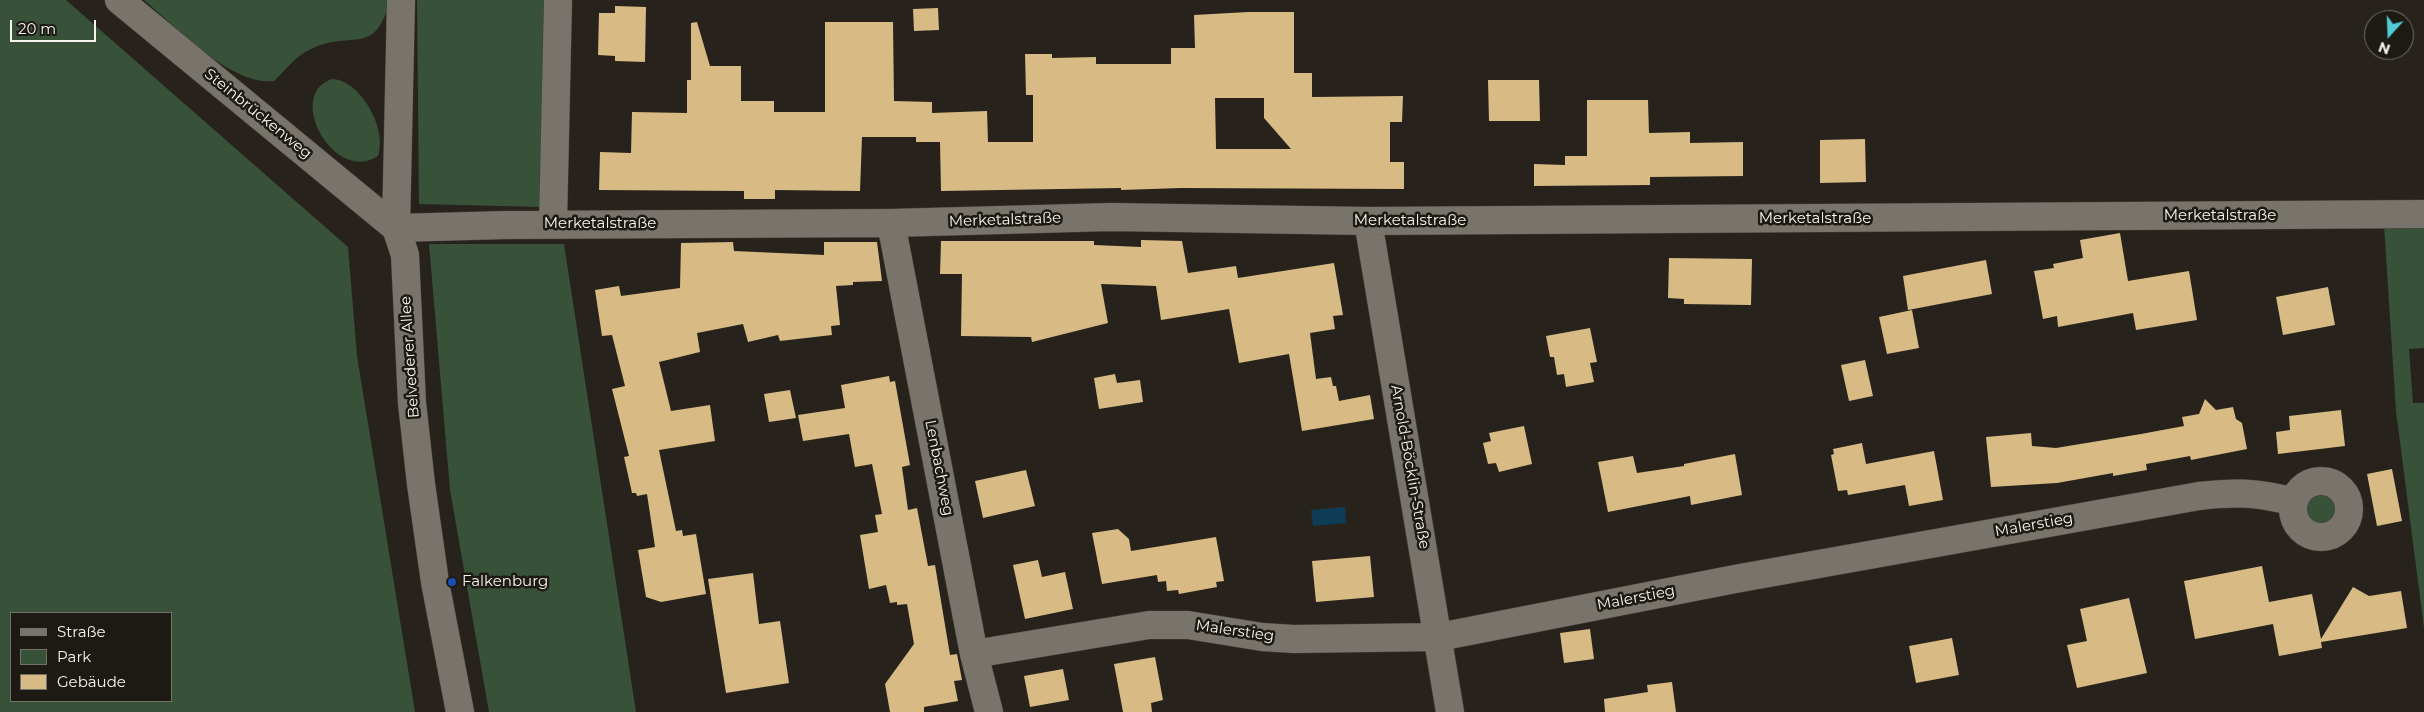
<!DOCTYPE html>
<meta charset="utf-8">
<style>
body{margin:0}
#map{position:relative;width:2424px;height:712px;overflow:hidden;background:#27231c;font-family:Montserrat,sans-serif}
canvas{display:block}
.legend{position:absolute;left:10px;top:612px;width:162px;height:90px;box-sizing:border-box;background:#1d1a13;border:1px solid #74716b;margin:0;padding:6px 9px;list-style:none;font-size:15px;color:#f6f4ef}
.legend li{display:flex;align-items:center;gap:10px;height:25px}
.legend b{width:25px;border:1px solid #74716b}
.north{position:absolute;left:2364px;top:10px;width:50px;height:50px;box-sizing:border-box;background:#1d1a13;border:1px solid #74716b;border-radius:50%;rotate:200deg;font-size:14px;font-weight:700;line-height:20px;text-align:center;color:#f6f4ef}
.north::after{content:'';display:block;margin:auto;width:18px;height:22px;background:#51ccd4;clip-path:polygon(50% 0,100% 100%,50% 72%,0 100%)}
.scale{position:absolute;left:10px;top:20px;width:86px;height:22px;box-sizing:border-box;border:2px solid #f6f4ef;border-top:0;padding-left:6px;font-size:15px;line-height:18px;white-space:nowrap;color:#f6f4ef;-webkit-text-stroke:4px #1d1a13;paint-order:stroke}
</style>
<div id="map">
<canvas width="2424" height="712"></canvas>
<ul class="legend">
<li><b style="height:6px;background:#78736b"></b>Straße</li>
<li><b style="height:14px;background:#385139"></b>Park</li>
<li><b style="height:14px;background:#d8bb84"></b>Gebäude</li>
</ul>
<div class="north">N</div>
<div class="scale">20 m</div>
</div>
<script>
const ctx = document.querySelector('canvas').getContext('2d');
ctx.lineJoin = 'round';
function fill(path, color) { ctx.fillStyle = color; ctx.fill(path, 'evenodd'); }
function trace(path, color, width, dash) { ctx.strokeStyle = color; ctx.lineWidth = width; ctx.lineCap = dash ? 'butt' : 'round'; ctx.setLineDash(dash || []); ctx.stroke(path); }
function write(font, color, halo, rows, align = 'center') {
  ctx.font = font + ' Montserrat,sans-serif'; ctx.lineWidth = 5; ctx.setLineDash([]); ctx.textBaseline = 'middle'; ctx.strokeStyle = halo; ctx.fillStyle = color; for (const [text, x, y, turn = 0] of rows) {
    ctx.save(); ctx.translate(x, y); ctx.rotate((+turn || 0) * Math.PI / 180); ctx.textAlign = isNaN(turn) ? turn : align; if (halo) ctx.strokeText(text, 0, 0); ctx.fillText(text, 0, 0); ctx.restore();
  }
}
const green = new Path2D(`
 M0 0H66L348 247 357 356 415 712H0ZM11 613H171V701H11Z
 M144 0H390C375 58 353 29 311 49 295 56 286 70 274 81 231 86 175 26 144 0Z
 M417 0H544L542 207 419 204Z
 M332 79C361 80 388 130 378 156 335 185 284 95 332 79Z
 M2384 225H2424V348L2409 349 2413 403H2424V628L2396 411Z
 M429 244H564L636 712H489L450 490Z
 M2303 509a19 19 0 1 1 38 0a19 19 0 1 1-38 0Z`);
const water = new Path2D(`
 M1345 507 1346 523 1313 526 1311 510Z`);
const building = new Path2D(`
 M615 6 646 7 645 62 615 61V56L598 55 599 13H615Z
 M938 8 939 30 914 31 913 9Z
 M1248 12H1294V73H1312V97L1403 96 1402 122H1390V162H1404V189L1181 188 1121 190V188L941 191 940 142H916V137H862L860 191 775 190V199H744V191L599 190 600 152 631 153 632 112 687 113V80H691V23L697 22 710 66H741V101H774V112H825V22H893L894 101 932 102V113L987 111 988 142H1033V95H1026L1025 54H1052V58L1096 57V64H1171V48H1195L1194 15ZM1215 98H1264V118L1291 149H1216Z
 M1488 80H1539L1540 121H1489Z
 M1587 100H1648L1649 133 1690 132V143L1743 142V176L1650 177V185L1534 186V164L1565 165V156H1587Z
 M1865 139 1866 182 1820 183V140Z
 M2120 233 2128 281 2189 271 2197 320 2136 330 2133 313 2058 327 2057 316 2043 319 2034 271 2054 268 2053 264 2083 258 2080 240Z
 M1141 240 1182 241 1188 273 1236 266 1238 278 1334 263 1343 315 1333 316 1335 329 1310 333 1316 379 1331 377 1333 386H1336L1339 401 1370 395 1374 419 1302 431 1289 354 1239 363 1229 309 1161 320 1156 286 1101 284 1108 323 1032 342 1031 337 961 336 962 274H940L941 241H1094V245L1141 247Z
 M733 242 734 251 824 255V242H877L882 281 853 282V285L836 286 840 325 831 326 832 335 780 341 778 335 748 342 743 324 697 333 700 352 659 362 671 411 710 405 715 441 659 450 676 531 682 530 683 536 696 534 706 594 661 602 646 597 638 550 655 547 647 494 637 496 636 493H632L624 457 629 456 612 389 625 386 612 335 602 336 595 290 619 286 621 296 680 288 681 243Z
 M1669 258 1752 259 1751 305 1684 304V299L1668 298Z
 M1986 260 1992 294 1908 310 1903 276Z
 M2328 287 2335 325 2283 335 2276 297Z
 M1912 310 1919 348 1887 354 1879 317Z
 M1590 328 1597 362 1590 363 1594 382 1566 387 1564 374 1557 375 1554 357H1550L1546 336Z
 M1865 360 1873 396 1849 401 1841 365Z
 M1115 374 1117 383 1140 380 1143 402 1099 409 1094 378Z
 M889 376 890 382 895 381 910 465 902 467 908 510 917 508 928 566 935 565 950 655 957 654 962 680 954 681 958 701 924 707V712H890L885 684 914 644 907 604 897 605V602L890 603 886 585 869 589 860 535 878 532 875 515 882 514 872 464 855 467 849 434 803 441 798 415 845 408 841 385Z
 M790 390 796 418 769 422 764 394Z
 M2205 399 2216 410 2233 407 2236 419 2242 423 2247 449 2191 460 2190 456 2146 464 2147 470 2113 476V473L2057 483 1991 487 1986 437 2031 433 2032 446 2056 448 2141 434 2184 426 2182 417 2199 414Z
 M2341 410 2345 446 2278 454 2276 432 2290 430 2289 416Z
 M1524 426 1532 464 1499 472 1496 463 1488 464 1483 443 1491 441 1489 433Z
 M1862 443 1866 464 1934 451 1943 500 1909 506 1905 485 1848 495 1847 490 1838 491 1831 455 1834 454 1833 449Z
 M1735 454 1742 495 1691 505 1690 496 1608 512 1598 462 1633 456 1637 473 1684 466V464Z
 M2392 469 2402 521 2377 526 2367 474Z
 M1026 470 1035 506 983 518 975 481Z
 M1118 529 1129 539 1131 551 1216 537 1224 581 1216 582 1217 587 1179 594 1178 590 1167 591 1166 581 1158 582 1157 575 1102 584 1092 533Z
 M1370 556 1374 597 1316 602 1312 561Z
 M1038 560 1042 577 1065 572 1073 609 1025 619 1013 565Z
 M2262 566 2269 602 2312 594 2321 639 2353 587 2369 596 2401 591 2407 628 2321 642 2322 648 2279 656 2273 624 2195 639 2184 581Z
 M753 573 759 624 780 621 789 683 726 693 708 579Z
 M2129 598 2147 673 2077 688 2067 645 2087 641 2080 609Z
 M1590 629 1594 659 1564 663 1560 633Z
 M1952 638 1959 675 1916 683 1909 646Z
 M1155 657 1163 700 1151 703 1152 712H1123L1114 664Z
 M1063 669 1069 700 1030 707 1024 676Z
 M1672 682 1676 712H1605L1604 699 1648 692 1647 685Z`);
const minor = new Path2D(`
 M119 0 396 228
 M401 0 396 228 405 255 412 403 421 484 435 582 460 712
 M1368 221 1450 712
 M891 223 974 654 989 712
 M553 224 558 0
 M396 228 506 225 891 223 1111 217 1368 221 2424 214
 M2293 509a28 28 0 1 1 56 0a28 28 0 1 1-56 0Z
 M974 654 1149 625H1188L1262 637 1294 639 1439 637 1735 579 2199 496C2236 492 2257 492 2294 502`);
const markers = [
 [452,582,5,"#1a4fb4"]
];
const streetNames = [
 ["Steinbrückenweg",258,114,39],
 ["Merketalstraße",2220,216],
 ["Merketalstraße",1815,219],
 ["Merketalstraße",1005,220,-2],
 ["Merketalstraße",1410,221],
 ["Merketalstraße",600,224],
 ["Belvederer Allee",410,357,-94],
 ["Arnold-Böcklin-Straße",1410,467,80],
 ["Lenbachweg",939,468,79],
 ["Malerstieg",2034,525,-10],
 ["Malerstieg",1636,598,-11],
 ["Malerstieg",1235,631,8]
];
const poiNames = [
 ["Falkenburg",462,582]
];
fill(green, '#385139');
fill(water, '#0f3d55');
fill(building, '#d8bb84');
trace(minor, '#43403a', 29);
trace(minor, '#78736b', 28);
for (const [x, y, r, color] of markers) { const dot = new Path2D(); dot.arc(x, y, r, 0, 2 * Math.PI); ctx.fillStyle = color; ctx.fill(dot); trace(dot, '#1d1a13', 2); }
write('15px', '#f6f4ef', '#1d1a13', streetNames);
write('15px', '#f6f4ef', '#1d1a13', poiNames, 'left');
</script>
